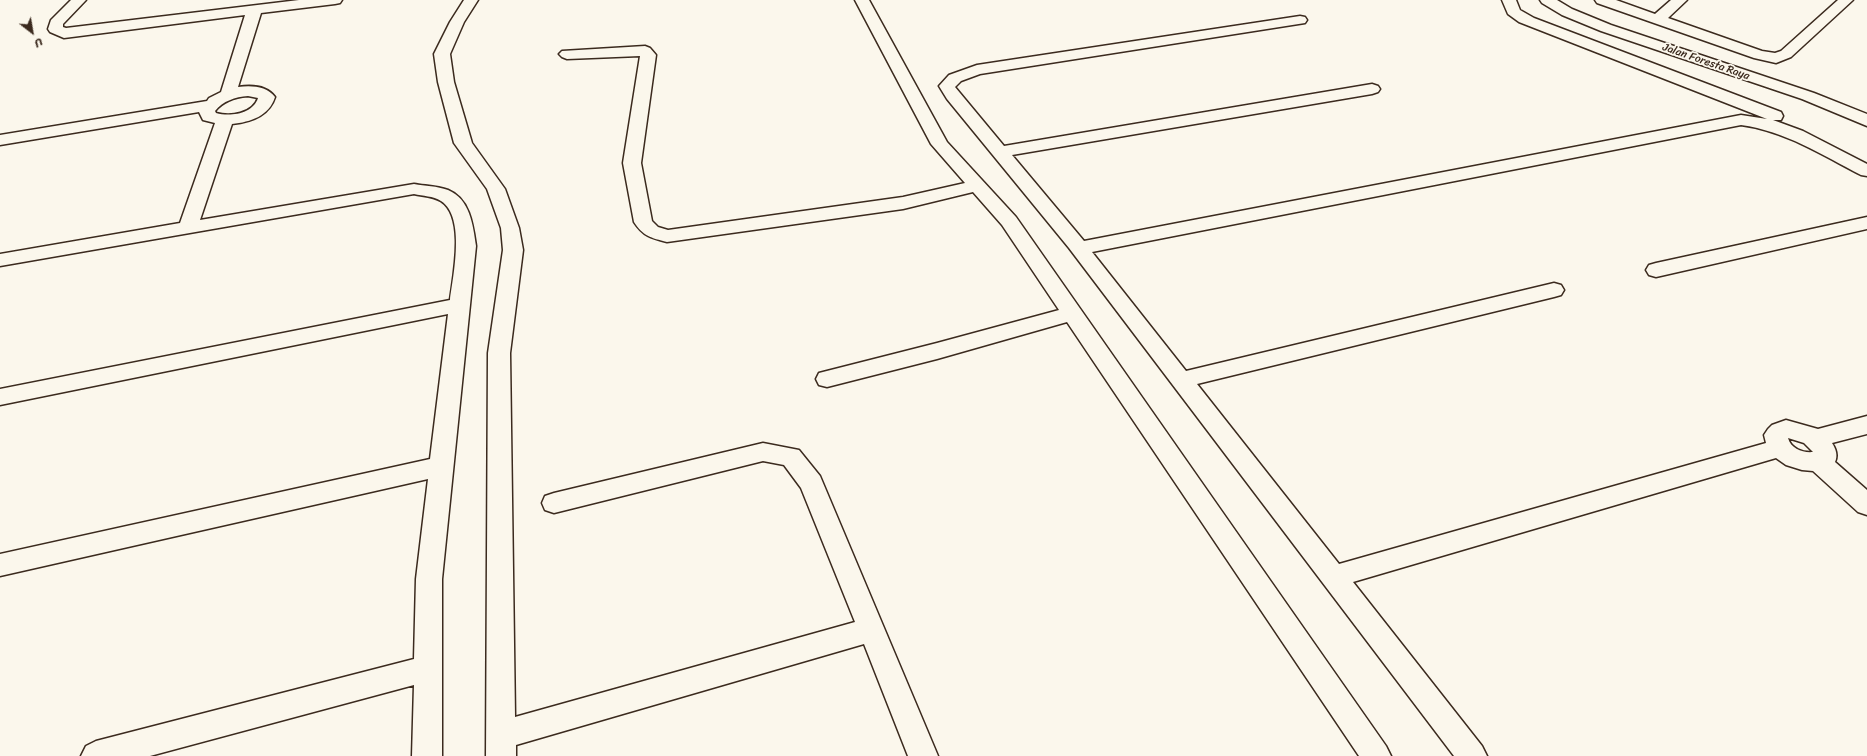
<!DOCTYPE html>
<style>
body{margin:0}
#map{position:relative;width:1867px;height:756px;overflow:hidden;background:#fbf7ec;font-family:Sriracha,sans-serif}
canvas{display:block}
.north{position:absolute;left:12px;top:12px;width:40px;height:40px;-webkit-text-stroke:3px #fbf7ec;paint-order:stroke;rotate:149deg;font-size:11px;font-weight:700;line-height:16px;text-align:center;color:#3b2a1e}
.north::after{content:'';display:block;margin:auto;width:14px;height:18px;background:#3b2a1e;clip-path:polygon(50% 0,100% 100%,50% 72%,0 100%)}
</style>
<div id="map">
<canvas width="1867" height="756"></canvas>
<div class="north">U</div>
</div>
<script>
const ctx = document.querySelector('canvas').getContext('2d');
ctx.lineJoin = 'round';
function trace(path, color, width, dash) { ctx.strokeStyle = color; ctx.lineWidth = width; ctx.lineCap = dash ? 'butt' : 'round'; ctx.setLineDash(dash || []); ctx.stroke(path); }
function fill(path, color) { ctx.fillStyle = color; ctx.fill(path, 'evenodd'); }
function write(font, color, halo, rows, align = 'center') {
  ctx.font = font + ' Sriracha,sans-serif'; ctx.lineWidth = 3.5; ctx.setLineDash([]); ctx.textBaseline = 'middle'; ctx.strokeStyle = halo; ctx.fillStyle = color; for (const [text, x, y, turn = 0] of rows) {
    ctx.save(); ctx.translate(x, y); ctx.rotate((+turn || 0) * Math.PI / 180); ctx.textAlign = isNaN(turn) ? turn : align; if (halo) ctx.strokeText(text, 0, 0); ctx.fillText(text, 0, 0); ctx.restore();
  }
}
const minor = new Path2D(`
 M71 0H86L63 24V27L66 28 299 0H342L340 3 335 4 261 13 238 87C251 85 267 86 275 97 269 116 251 122 232 124L200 220 414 184C425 186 437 186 448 190 470 199 473 225 476 246L442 579V756H412L414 685 150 756H81L86 746 96 741 414 659 416 579 428 479 0 576V554L430 459 448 314 0 405V389L450 300C453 276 466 217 441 201 433 196 423 196 414 194L0 266V254L180 223 215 123 203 120 199 112 0 145V135L207 101 209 98 221 92 245 15 64 38 50 32 48 29 51 20ZM248 96 258 98C253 114 230 117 216 113L215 111C223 101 235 97 248 96Z
 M464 0H478L464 22 450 54 454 82 472 143 505 189 519 228 523 250 510 353 515 717 855 622 801 488 784 465 763 461 554 513 545 510 542 503 545 496 554 493 763 443 799 450 820 476 938 756H908L864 644 516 745V756H486L488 353 503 250 501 228 487 189 454 143 438 82 434 54 450 22Z
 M855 0H869L947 142 1016 217 1386 746 1391 756H1359L1067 322 937 359 827 387 819 385 816 379 819 373 937 343 1059 310 1002 225 973 192 903 209 667 242C651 238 643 236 634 222L623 163 640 56 567 59 562 57 559 54 562 51 645 46 650 48 656 55 641 163 652 221 658 227 668 230 903 197 965 183 931 144Z
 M1502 0H1516L1520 10 1534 18 1781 112 1783 116 1781 120H1773L1803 131 1867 164V176L1861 175C1822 155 1785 131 1741 125L1092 252 1186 371 1554 283 1561 285 1564 290 1561 295 1554 297 1197 384 1339 564 1766 443 1764 435 1768 429 1772 425 1786 420 1818 429 1867 416V434L1832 443C1836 449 1838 456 1835 462L1867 490V515L1858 512 1813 471 1802 470 1786 465 1776 458 1353 582 1482 746 1487 756H1454L1069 248 947 99 939 86 949 75 977 65 1300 16 1305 17 1307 20 1305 23 980 74 961 81 955 87 1004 146 1372 84 1378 86 1380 89 1378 92 1372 94 1012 155 1084 241 1741 115 1767 119 1519 22 1508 14ZM1788 438 1804 443 1813 452C1803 453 1791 449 1788 438Z
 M1540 0H1557L1572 9 1611 25 1814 93 1867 114V126L1802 99 1601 31 1562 15 1542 3Z
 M1595 0H1616L1655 14 1671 0H1687L1668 18 1762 51 1775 53 1781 51 1838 0H1853L1791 57 1776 63 1754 58 1597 3Z
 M1867 217V229L1656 277 1649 275 1646 270 1649 265 1656 263Z`);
const farStreetnames = [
 ["Jalan Foresta Raya",1706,62,19]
];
trace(minor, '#3b2a1e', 3);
fill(minor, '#fbf7ec');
write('11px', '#3b2a1e', '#fbf7ec', farStreetnames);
</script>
